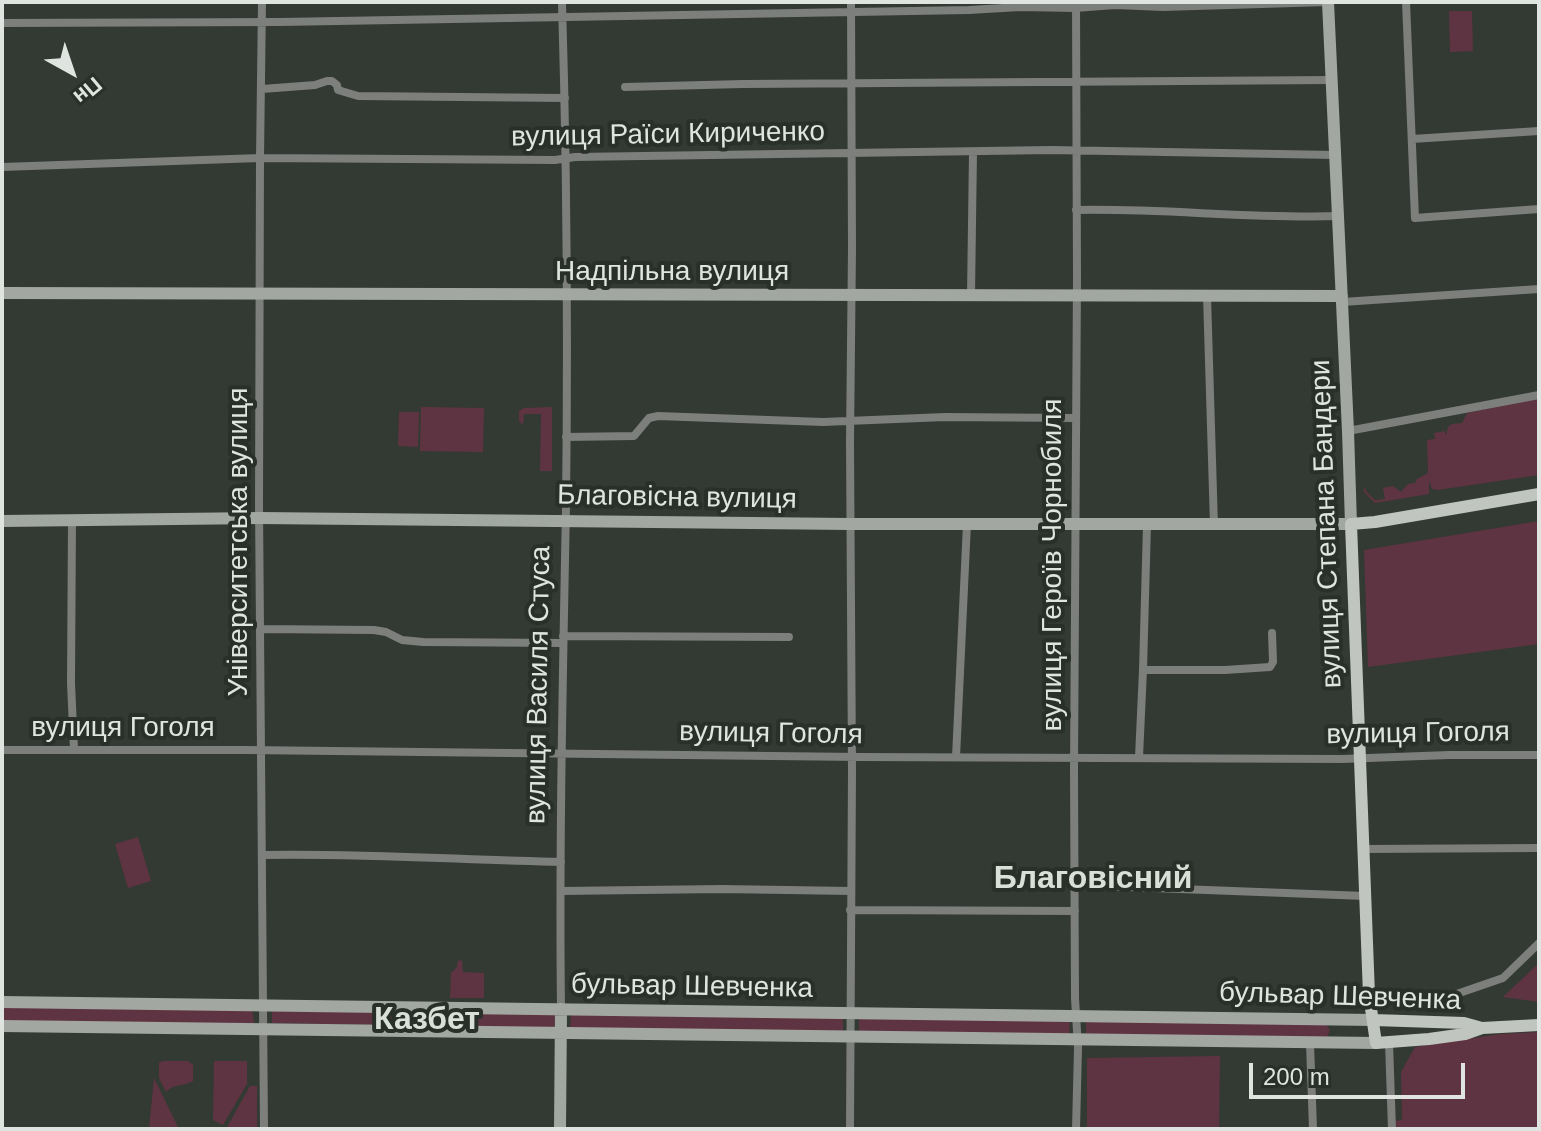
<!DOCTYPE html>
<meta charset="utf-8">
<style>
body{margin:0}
#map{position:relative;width:1541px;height:1131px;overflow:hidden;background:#333933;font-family:Arial,sans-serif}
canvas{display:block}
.frame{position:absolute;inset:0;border:4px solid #e0e4e0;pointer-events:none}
.north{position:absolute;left:32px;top:32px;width:80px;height:80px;-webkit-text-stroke:6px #292f29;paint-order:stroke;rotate:140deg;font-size:22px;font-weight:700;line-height:32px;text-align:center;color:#e0e4e0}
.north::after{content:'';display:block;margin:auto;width:28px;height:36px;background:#e0e4e0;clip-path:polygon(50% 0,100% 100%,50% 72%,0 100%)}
.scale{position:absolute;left:1249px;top:1063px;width:216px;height:36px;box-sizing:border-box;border:4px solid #e0e4e0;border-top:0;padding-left:10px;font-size:24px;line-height:28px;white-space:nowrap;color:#e0e4e0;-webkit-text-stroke:6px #292f29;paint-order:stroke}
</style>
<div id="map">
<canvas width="1541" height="1131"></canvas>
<div class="frame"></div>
<div class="north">Пн</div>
<div class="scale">200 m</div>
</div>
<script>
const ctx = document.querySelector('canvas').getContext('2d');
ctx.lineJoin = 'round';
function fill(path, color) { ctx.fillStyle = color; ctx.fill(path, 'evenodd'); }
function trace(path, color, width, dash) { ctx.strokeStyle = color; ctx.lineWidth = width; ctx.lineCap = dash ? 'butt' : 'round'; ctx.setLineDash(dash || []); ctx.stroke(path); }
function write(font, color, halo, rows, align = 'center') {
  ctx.font = font + ' Arial,sans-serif'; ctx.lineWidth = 8; ctx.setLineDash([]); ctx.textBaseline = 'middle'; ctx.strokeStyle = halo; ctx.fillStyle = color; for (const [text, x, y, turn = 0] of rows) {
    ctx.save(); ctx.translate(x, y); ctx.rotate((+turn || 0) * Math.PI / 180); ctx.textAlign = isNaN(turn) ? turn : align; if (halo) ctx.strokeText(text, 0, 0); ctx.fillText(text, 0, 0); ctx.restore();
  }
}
const green = new Path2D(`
 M1449 11H1472L1473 51 1450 52Z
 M1539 397V475L1438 490 1432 489 1429 481V494L1375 503 1364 492V488H1365L1366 491 1375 500 1385 499 1383 488 1393 486 1401 492 1408 484 1415 483 1417 479 1428 473 1427 440 1435 439 1434 433 1445 431 1446 436 1448 427 1452 424 1462 423 1467 413Z
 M421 407 484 408 483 452 420 451Z
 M552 407V471H540L541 414H524L523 425 519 421V411L524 408Z
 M399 412H419L418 447 398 446Z
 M1539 521V644L1368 667 1364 550Z
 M138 837 151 881 128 888 115 844Z
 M462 960 463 972 484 973V998H450L451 973 457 967 458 961Z
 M1539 963V1002L1503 997Z
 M2 1005 252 1009 254 1022 253 1025 2 1022Z
 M272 1011 555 1015 554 1028 272 1023Z
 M571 1014 843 1018V1031L570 1029Z
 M859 1019 1070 1020 1069 1035 859 1031Z
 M1086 1020 1326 1024 1330 1030 1327 1037 1086 1034Z
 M1539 1032V1129H1397L1395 1121 1402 1120 1401 1072 1415 1047 1500 1034Z
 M1220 1056 1219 1129H1087V1058Z
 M162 1061H188L193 1065V1081C183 1087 174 1083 166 1092L159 1078V1063Z
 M214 1061H247V1084L223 1125 213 1120Z
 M154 1078 179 1129H149Z
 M250 1086H257V1129H226Z`);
const street = new Path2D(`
 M262 2 260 158 259 505 264 1129
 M1076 2 1077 278 1074 770 1075 998 1078 1048 1076 1129
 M1406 2 1415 218 1539 209
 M2 23 280 22 969 10 1020 7 1075 8 1115 5 1163 7 1327 2
 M625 87 743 84 1331 80
 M262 89 315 85 327 81H332L337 85 338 90 358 96 565 98
 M1412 139 1539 131
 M2 167 260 158 555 160 575 157 1052 150 1335 155
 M1076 210C1163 208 1251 219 1338 216
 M971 295 973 152
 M1207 296 1214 525
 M1342 302 1539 289
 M1348 431 1539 395
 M566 437 634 436 649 418 658 416 823 422 945 417 1075 418
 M72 520 71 683 74 750
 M1147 525 1143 670H1225L1270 667 1273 662 1272 633
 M261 629 374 630 386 632 402 640 423 642 563 643
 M563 636 789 637
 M2 750H246L860 757 1342 759 1449 755H1539
 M956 757 967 524
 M1139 757 1143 670
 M1363 849 1539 848
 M262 855C362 853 462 860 561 862
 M1074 885 1365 896
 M561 891 722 889 851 891
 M850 910 1075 911
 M1434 1007 1436 1003 1445 998 1503 978 1539 943
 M561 1009C559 841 563 673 566 506 568 338 567 170 562 2
 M1310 1043 1313 1129
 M1389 1043 1392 1129
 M850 1129 852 771 850 441 852 248 851 2`);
const secondary = new Path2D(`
 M2 293 1342 296
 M2 521 260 518 850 524H1351L1348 431 1328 2
 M2 1002 1374 1020
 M2 1026 1376 1043
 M560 1129 561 1009`);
const primary = new Path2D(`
 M1539 494 1375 522 1351 524 1369 995 1376 1043 1429 1039 1465 1034 1482 1028 1539 1025
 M1374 1020 1464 1023 1482 1028`);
const streetNames = [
 ["вулиця Раїси Кириченко",668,135,-1],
 ["Надпільна вулиця",672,272],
 ["Благовісна вулиця",677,498,1],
 ["вулиця Степана Бандери",1327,524,-92],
 ["Університетська вулиця",239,542,-90],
 ["вулиця Героїв Чорнобиля",1053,565,-90],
 ["вулиця Василя Стуса",539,685,-89],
 ["вулиця Гоголя",123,728],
 ["вулиця Гоголя",771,734,1],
 ["вулиця Гоголя",1418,734,-1],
 ["бульвар Шевченка",692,987,1],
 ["бульвар Шевченка",1340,997,2]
];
const quarterNames = [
 ["Благовісний",1093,879],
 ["Казбет",427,1020]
];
fill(green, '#5f3442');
trace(street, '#7c7f7c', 8);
trace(secondary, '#a2a7a2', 12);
trace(primary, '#c0c6bf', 12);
write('28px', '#e0e4e0', '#292f29', streetNames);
write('bold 32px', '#d9e0d8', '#292f29', quarterNames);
</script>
